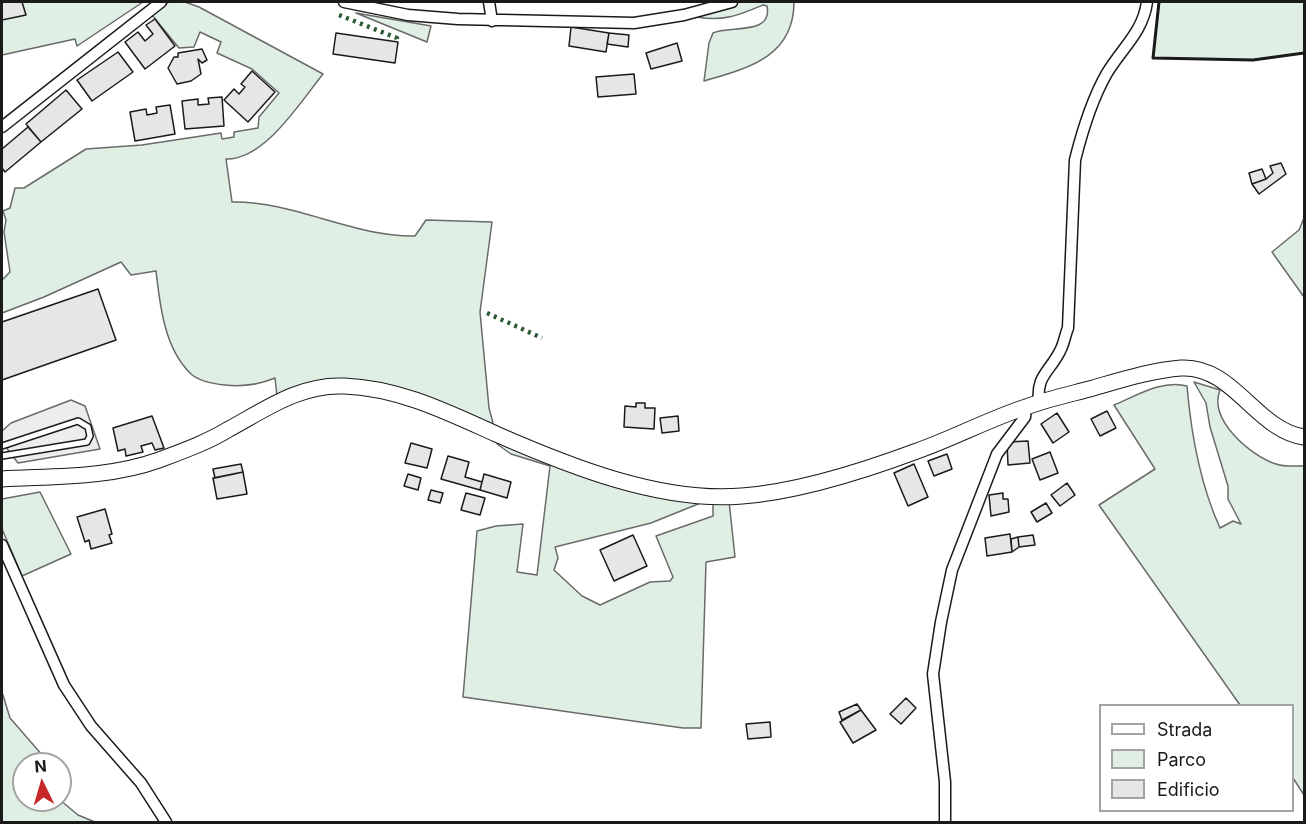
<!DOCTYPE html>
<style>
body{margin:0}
#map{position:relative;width:1306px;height:824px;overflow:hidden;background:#fff;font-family:Inter,sans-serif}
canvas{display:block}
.frame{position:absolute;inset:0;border:3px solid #1a1a1a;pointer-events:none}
.legend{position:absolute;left:1099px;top:704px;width:195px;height:108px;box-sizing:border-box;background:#fff;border:2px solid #a3a3a3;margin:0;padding:8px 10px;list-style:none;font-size:18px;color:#1a1a1a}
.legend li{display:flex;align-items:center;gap:12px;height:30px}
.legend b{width:30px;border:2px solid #a3a3a3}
.north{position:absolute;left:12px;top:752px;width:60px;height:60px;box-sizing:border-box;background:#fff;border:2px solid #a3a3a3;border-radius:50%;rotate:355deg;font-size:16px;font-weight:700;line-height:24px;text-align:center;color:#1a1a1a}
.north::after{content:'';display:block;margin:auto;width:21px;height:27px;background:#c62828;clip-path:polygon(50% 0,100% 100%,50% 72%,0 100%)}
</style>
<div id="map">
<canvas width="1306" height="824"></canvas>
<div class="frame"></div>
<ul class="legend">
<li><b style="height:8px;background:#fff"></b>Strada</li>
<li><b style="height:16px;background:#e0efe3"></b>Parco</li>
<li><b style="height:16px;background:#e6e6e6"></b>Edificio</li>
</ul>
<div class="north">N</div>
</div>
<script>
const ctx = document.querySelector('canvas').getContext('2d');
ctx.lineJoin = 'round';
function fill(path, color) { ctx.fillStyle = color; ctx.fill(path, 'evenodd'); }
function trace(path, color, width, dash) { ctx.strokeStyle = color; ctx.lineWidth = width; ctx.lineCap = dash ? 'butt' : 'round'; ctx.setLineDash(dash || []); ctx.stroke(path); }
const green = new Path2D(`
 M2 2H143L77 46 75 39 2 55Z
 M169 2H185L199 7 323 74C301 101 265 160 226 159L232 202C295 201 352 237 415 236L426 220 492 222 480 312 489 408 493 423 487 427 389 389 277 396 275 378C258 385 243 387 225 385 215 384 199 381 191 374 164 348 160 305 156 271L131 275 121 262 44 297 2 313V280L10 272 4 232 6 220 3 211 10 208 15 188H24L86 149 142 145 221 133 222 139 234 137V132L258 128 259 117 279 93 252 69 217 53 221 42 200 32 194 47 179 48 151 14Z
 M739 2H794C794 57 748 68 704 81L709 43 713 33C729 25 773 36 767 6L763 5C739 15 723 22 697 17Z
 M1159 2H1304V53L1253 60 1153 58Z
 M356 13 431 26 427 42Z
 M1304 218V297L1272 252 1299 230Z
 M1194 382 1220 390C1208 420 1251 456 1276 464 1284 467 1296 466 1304 466V795L1293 778 1292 706 1240 705 1099 505 1155 469 1114 405C1136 396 1163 379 1187 386 1191 433 1200 484 1220 528L1233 521 1241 524 1228 499V486L1210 427 1206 403Z
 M505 441 703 502 651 523 555 547 558 558 554 570 582 596 600 605 650 582 670 581 673 577 656 536 713 516V502L729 501 735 557 706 562 701 728H683L463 697 477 531 496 526 523 524 517 572 537 575 550 466 511 454 497 444Z
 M40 492 71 554 22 576 2 529V499Z
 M2 692 10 718 50 764H24V800H60L78 815 95 822H2Z`);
const parking = new Path2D(`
 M71 400 85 406 100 449 18 463 2 442V431L11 423Z`);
const building = new Path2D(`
 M2 2H22L26 15 2 20Z
 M155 19 175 46 145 69 125 42 138 32 145 41 153 34 146 25Z
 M571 27 609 33 606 52 569 46Z
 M336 33 398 42 395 63 333 54Z
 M609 33 629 35 628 47 607 44Z
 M677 43 682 61 651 69 646 53Z
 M202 49 207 60 202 63 198 59 201 74 191 81 177 84 168 68 174 57H178V53Z
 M118 52 133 72 92 101 77 80Z
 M252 71 275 92 248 122 224 100 234 89 239 94 245 87 241 84Z
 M634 74 636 94 598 97 596 77Z
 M66 90 82 109 41 142 26 124Z
 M222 97 224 126 185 129 182 101 198 99V105L209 104 208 98Z
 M170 105 175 134 135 141 130 112 146 109 147 115 157 113 156 107Z
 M28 127 41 142 5 172 2 168V149Z
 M1281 163 1286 174 1259 194 1252 184 1266 179 1273 173 1270 166Z
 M1262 169 1266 179 1252 184 1249 173Z
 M98 289 116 340 2 380V322Z
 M636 403H645V408H655L654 429 624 427 625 406 636 407Z
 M1107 411 1116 428 1100 436 1091 419Z
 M1057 413 1069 432 1053 443 1041 424Z
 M152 416 164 448 155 450 152 443 141 446 143 452 126 456 125 449 118 451 113 428Z
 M678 416 679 431 662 433 660 418Z
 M1028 441 1030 463 1008 465 1007 442Z
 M411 443 432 449 427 468 405 463Z
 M1050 452 1058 473 1040 480 1032 459Z
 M947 454 952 469 934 476 928 461Z
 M448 456 469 462 465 477 482 482 480 490 441 479Z
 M241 464 243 472 215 478 213 469Z
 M914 464 928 497 908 506 894 473Z
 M243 472 247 494 217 499 213 478Z
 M408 474 421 478 418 490 404 486Z
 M484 474 511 482 507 498 480 490Z
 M1067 483 1075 495 1060 506 1051 495Z
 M431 490 443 493 440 503 428 500Z
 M466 493 485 498 480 515 461 510Z
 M1003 493V499H1008L1009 512 991 516 989 495Z
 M1046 503 1052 513 1037 522 1031 512Z
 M105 509 112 534 109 535 112 543 91 549 89 540 85 542 77 517Z
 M1010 534 1012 552 987 556 985 538Z
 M633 535 647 566 614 581 600 550Z
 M1033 535 1035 545 1019 547 1018 537Z
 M1018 537 1019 547 1012 552 1011 539Z
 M906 698 916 708 901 724 890 714Z
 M857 704 861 710 842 720 839 712Z
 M861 710 876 730 853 743 840 722Z
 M770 722 771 737 748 739 746 724Z`);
const lane = new Path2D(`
 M2 446 78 421 88 427 90 436 87 442 2 456`);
const street = new Path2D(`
 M344 2 408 15 458 19 634 23 684 15 732 2
 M489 2 492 21
 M2 127 161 2
 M1039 403C1036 375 1049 373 1060 351 1064 344 1065 335 1068 328L1075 160C1082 132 1092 99 1107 73 1122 48 1143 32 1147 2
 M2 545 64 685 91 726 141 783 166 822
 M945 822V782L933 674 941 622 952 570 997 454 1025 417 1026 407`);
const secondary = new Path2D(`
 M2 479C55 476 109 478 159 460 183 451 208 442 229 429 266 409 300 384 344 386 399 388 447 412 496 434 569 466 661 503 742 496 796 492 866 470 917 451 954 438 989 419 1026 407 1048 399 1071 394 1093 388 1121 380 1153 370 1181 368 1233 365 1256 430 1304 437`);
const hedge = new Path2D(`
 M339 15 397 38 396 41
 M487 313 542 338`);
const wall = new Path2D(`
 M1159 2 1153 58 1253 60 1304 53`);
fill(green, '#e0efe3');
trace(green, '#6a6a6a', 1.5);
fill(parking, '#ededed');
trace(parking, '#6a6a6a', 1.5);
fill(building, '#e6e6e6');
trace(building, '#1a1a1a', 1.5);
trace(lane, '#1a1a1a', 8);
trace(street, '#1a1a1a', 13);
trace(secondary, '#1a1a1a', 17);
trace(lane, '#fff', 5);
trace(street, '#fff', 10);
trace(secondary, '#fff', 15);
trace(hedge, '#2b5a34', 4.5, [3, 4.5]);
trace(wall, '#1a1a1a', 3);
</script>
